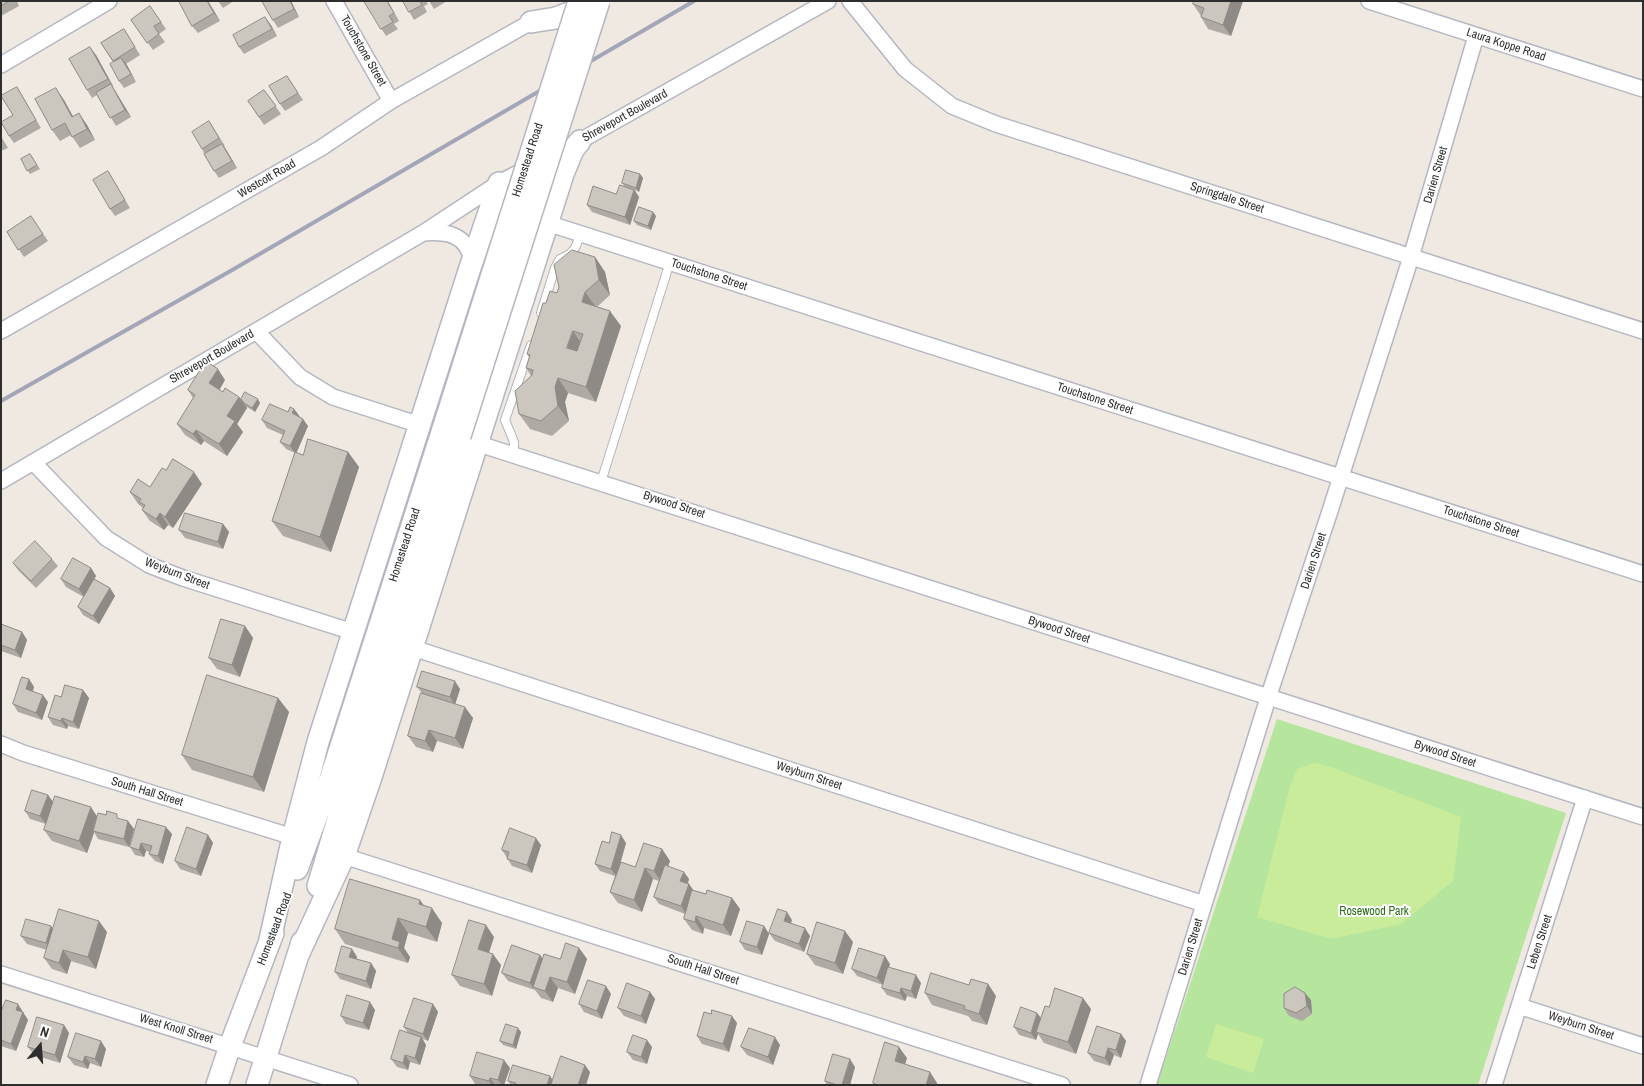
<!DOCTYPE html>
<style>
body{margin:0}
#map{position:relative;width:1644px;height:1086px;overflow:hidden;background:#efe9e1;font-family:"Archivo Narrow",sans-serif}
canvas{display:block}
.frame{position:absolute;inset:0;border:2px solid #2e2e2e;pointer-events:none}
.north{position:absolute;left:15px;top:1021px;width:50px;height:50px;-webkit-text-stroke:4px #fff;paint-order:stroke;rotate:18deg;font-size:14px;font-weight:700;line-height:20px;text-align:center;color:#2e2e2e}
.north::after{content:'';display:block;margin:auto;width:18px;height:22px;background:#2e2e2e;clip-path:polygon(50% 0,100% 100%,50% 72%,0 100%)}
</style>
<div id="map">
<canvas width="1644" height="1086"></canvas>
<div class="frame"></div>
<div class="north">N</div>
</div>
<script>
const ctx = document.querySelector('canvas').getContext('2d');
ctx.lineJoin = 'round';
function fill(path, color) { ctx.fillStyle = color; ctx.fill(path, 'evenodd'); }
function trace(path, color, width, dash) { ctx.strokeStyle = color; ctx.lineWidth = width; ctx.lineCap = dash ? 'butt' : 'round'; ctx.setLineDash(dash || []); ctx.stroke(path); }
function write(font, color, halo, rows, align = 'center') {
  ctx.font = font + ' "Archivo Narrow",sans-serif'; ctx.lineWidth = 4; ctx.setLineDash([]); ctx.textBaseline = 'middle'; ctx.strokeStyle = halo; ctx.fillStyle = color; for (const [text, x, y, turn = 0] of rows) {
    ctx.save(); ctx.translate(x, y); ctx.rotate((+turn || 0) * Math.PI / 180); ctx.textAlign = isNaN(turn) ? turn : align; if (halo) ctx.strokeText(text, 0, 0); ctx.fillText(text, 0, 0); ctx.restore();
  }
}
const green = new Path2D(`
 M1277 719 1566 813 1478 1085H1157Z`);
const pitch = new Path2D(`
 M1314 763 1331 767 1461 817 1453 881 1401 924 1331 939 1257 917 1290 786 1297 769Z
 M1216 1024 1264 1039 1253 1073 1206 1057Z`);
const lane = new Path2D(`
 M541 313 555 268 560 259 570 254 575 248 581 234
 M514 455V442L505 420 531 345
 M601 482 670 262`);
const street = new Path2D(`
 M334 1 391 101
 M850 1 905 69 952 106 996 124 1643 331
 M1369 1 1643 89
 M1 65 109 1
 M571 146 828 1
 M547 223 1643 574
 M423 233C447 231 466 234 472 260
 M1 331 321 148 391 101 531 22
 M256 331 300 377 333 397 420 425
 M476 443 1643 817
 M33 462 106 538 149 565 183 578 353 632
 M1 481 423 233 499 183 531 166
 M413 648 1204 904
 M1 744 23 753 293 837
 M344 856 1062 1085
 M1 974 350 1085
 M1519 1006 1643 1046
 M1148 1085 1268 698 1330 511 1411 257 1476 36
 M1494 1085 1585 798`);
const secondary = new Path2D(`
 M531 22 556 18 590 5
 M297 869 330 780 443 429
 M318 886 348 786 460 436
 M269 944 293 837 318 742 469 271 499 183
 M298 955 344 856 371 777 563 174 573 150 580 141
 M217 1085 230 1046 273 933
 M257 1085 302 942`);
const rail = new Path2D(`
 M1 401 227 273 694 1`);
const secondaryBridge = new Path2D(`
 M443 429 579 1
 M460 436 599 1`);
const wall = new Path2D(`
 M1 1H17L19 6 1 16Z
 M179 1H208L220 21 198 33 192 26Z
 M218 1H234L223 8Z
 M262 1H291L299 17 278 28 273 20Z
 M364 1H388L399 21 394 24 398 29 386 36Z
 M403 1H426L428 4 424 6 427 12 414 20Z
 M429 1H447L434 9Z
 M1243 1 1231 36 1208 29 1201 17V16L1193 4Z
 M150 6 166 29 159 34 165 42 153 50 131 20Z
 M265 17 277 36 244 54 239 47Z
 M124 29 140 55 126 64 136 82 124 88 119 81 113 62 101 43Z
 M96 55 113 86 112 87 131 117 116 126 97 95 92 98 87 90Z
 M287 76 303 100 285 111 280 104Z
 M17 87 22 95 41 128 14 143 9 136Z
 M264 90 281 114 264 125 248 101Z
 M64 100 73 116 87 125 95 140 80 148 71 135 60 141 52 130Z
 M209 121 225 146H224L237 168 219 178 214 171 202 149Z
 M1 136 8 148 1 151Z
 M30 154 40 169 30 174 21 159Z
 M108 171 130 208 115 216 110 209Z
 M640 174 643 178 639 192 635 190 639 197 630 225 592 212 587 205 616 194 624 186 622 183Z
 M31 216 48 241 24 257 7 232Z
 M656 216 651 230 637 225 634 221Z
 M595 257 605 272 610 295 597 307 621 326 596 402 568 393 565 402 569 421 552 436 530 429 519 414 531 376 526 368 529 357 527 354 546 303 557 293Z
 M225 380 219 390 223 392 239 397 241 399 260 403 255 412 247 407V408L237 424 243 432 227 456 204 441 201 445 185 435 177 424 193 398 188 390Z
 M294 409 300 417 308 426 296 453 303 455 348 452 359 467 331 552 283 536 272 521 295 453 286 449 280 442 283 435 267 428 262 420Z
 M166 470 202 484 173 528 168 525 164 530 150 521 142 510 143 508 138 504 130 492 150 487Z
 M223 524 229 532 223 549 185 538 179 530Z
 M52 559 58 566 36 588 18 570 13 563Z
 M91 568 96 576 94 579 110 588 115 596 99 624 83 615 78 607 84 597 66 587 61 579Z
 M1 624 22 632 27 640 21 658 1 651Z
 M245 626 253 638 240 677 217 669 209 658Z
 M29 679 34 687 33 691 48 702 42 720 18 712 13 704Z
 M417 687 460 689 455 704 473 718 463 749 437 741 433 752 416 747 408 736 422 693Z
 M83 690 89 698 79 729 68 726 67 729 53 725 48 717 61 697Z
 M278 698 289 712 264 792 192 770 182 755Z
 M48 795 53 802 97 816 128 821 134 829 129 847 98 839 94 832 87 853 52 841 44 830 46 824 30 819 25 811Z
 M172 834 163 864 155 861 149 854 150 852 146 851 144 857 135 855 130 847Z
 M208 835 213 843 201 876 180 869 175 861Z
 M609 843H626L621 862 635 867 662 849 670 861 668 866 689 879 688 883 693 890 706 894 732 898 740 909 731 936 704 928 703 934 692 930 684 919 685 914 659 904 654 897 659 881 653 879 642 912 618 903 610 892 615 876 600 871 595 864Z
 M541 845 532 873 512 866 502 850Z
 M420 900 424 906 442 923 437 942 408 933 404 948 410 957 408 963 345 944 335 929Z
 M792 920 791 923 810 936 804 952 775 941 769 933Z
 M51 926 53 929 107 932 96 969 71 961 67 974 52 969 44 958 47 950 27 944 21 936Z
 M764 926 769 934 762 955 745 950 740 942Z
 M494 937 489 953 501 965 492 996 460 986 452 975Z
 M853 942 843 974 815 965 807 954Z
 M579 948 587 959 575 994 558 988 553 1002 541 998 535 990 508 981 502 973 540 955 543 959H560Z
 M352 949 357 957 356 959 371 963 376 971 371 989 340 979 335 972Z
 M890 964 889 967 921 983 916 999 907 996 905 1001 887 995 882 988 883 985 857 976 852 969Z
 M988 984 996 996 987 1025 972 1021 968 1016 932 1005 925 993 969 985Z
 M650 992 655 999 646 1024 624 1016 618 1008Z
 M611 994 602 1019 584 1012 579 1004Z
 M1311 1000 1312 1014 1302 1021 1289 1016 1284 1008Z
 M433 1004 438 1012 428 1041 423 1039 426 1045 420 1065 410 1062 408 1070 397 1067 391 1059 408 1033 404 1027Z
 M1049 1007 1091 1009 1076 1054 1044 1043 1038 1034 1036 1040 1019 1035 1014 1027 1041 1018Z
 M375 1010 369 1030 346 1024 341 1016Z
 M1 1012H24L23 1013 28 1020 16 1051 1 1046Z
 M737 1023 729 1052 702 1044 697 1036Z
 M64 1025 69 1033 60 1063 34 1055 28 1047Z
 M521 1032 516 1049 503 1045 500 1041Z
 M1121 1034 1126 1041 1121 1058 1114 1055 1110 1066 1094 1061 1088 1053Z
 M780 1045 773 1065 747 1055 741 1047Z
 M652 1047 647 1064 633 1060 627 1052Z
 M106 1049 101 1067 90 1063 88 1069 74 1065 68 1057Z
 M855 1067 850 1085H827L825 1081Z
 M510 1068 504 1085H479L475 1084 470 1076Z
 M590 1072 586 1085H511L508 1081 550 1076 553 1081Z`);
const shadedWall = new Path2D(`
 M207 1H208L220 21 214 13Z
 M290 1H291L299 17 294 9Z
 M1231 1H1243L1231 36 1223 25Z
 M265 17 271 25 277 36 272 29Z
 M90 47 96 55 113 86 108 79Z
 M121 58 127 65 136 82Z
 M111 84 116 92 131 117 125 110Z
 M56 88 64 100 79 128 72 117Z
 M79 113 87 125 95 140 87 129Z
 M222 144 227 151 237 168 232 161Z
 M640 174 643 178 639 192 636 188Z
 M634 190 639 197 630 225 625 217Z
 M653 212 656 216 651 230 648 226Z
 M595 257 605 272 610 295 599 280Z
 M585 292 596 307 582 302Z
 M610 311 621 326 596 402 586 387Z
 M573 331 583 346 578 363 567 348Z
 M218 369 225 380 217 394 209 383Z
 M558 378 568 393 565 402 569 421 558 406 555 387Z
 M239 397 247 408 237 424 243 432 227 456 219 444 227 416Z
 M258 399 260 403 255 412 252 408Z
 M294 409 300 417 292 413Z
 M303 419 308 426 296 454 290 446Z
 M196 430 204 441 201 445 193 434Z
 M348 452 359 467 331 552 320 537Z
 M194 472 202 484 173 528 165 517Z
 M160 513 168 525 164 530 156 519Z
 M223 524 229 532 223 549 218 542Z
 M91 568 96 576 84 597 79 589Z
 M110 588 115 596 99 624 93 616Z
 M245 626 253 638 240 677 232 665Z
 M22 632 27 640 21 658 15 650Z
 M29 679 34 687 31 696 26 689Z
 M455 681 460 689 455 705 450 697Z
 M83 690 89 698 79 729 73 722Z
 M43 695 48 702 42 720 36 713Z
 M278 698 289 712 264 792 253 777Z
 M465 707 473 718 463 749 455 738Z
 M62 718 68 726 67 729 61 721Z
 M429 730 437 741 433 752 425 741Z
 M48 795 53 802 46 824 40 816Z
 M91 807 98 818 93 831 94 833 87 853 79 841Z
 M128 821 134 829 129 847 124 839Z
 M166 827 172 834 163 864 158 856Z
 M208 835 213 843 201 876 196 869Z
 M621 835 626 843 616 876 611 869Z
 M536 838 541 845 532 873 527 865Z
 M141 843 146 851 144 857 139 850Z
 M662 849 670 861 662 883 654 871Z
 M645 868 653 879 642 912 634 900Z
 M684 872 689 879 686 888 680 881Z
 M689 884 694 891 686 914 681 906Z
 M732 898 740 909 731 936 723 925Z
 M420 900 430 914 432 908 442 923 437 942 426 927 419 904Z
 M787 912 792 920 789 928 784 921Z
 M696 916 704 928 703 934 695 922Z
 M398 918 408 933 404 948 410 957 408 963 392 939Z
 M99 921 107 932 96 969 88 957Z
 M486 925 494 937 486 961 478 949Z
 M51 926 56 934 51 951 46 943Z
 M764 926 769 934 762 955 757 947Z
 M805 928 810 936 804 952 799 944Z
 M845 931 853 942 843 974 835 963Z
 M579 948 587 959 575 994 567 982Z
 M352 949 357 957 355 965 349 957Z
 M63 950 71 961 67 974 59 963Z
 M493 954 501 965 492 996 484 984Z
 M540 955 545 963 533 987 535 990 530 983Z
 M885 956 890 964 883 985 877 978Z
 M371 963 376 971 371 989 366 981Z
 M916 975 921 983 916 999 911 991Z
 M550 977 558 988 553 1002 545 991Z
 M988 984 996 996 987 1025 979 1014Z
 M606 986 611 994 602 1019 597 1011Z
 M901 988 907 996 905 1001 900 993Z
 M650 992 655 999 646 1024 641 1016Z
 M1305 993 1311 1000 1312 1014 1307 1006Z
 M1083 998 1091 1009 1076 1054 1068 1042Z
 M370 1002 375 1010 369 1030 363 1023Z
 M18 1004 28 1020 16 1051 11 1044 16 1010Z
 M433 1004 438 1012 428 1041 423 1034Z
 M1037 1013 1043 1020 1036 1032 1038 1034 1036 1040 1031 1033Z
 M732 1016 737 1023 729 1052 723 1044Z
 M64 1025 69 1033 60 1063 55 1055Z
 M518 1028 521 1032 516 1049 513 1045Z
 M1121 1034 1126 1041 1121 1058 1116 1050Z
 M421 1037 426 1045 420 1065 415 1058Z
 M775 1037 780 1045 773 1065 768 1057Z
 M647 1040 652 1047 647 1064 641 1057Z
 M101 1041 106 1049 101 1067 95 1059Z
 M899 1047 907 1058 903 1072 895 1061Z
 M1108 1048 1114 1055 1110 1066 1105 1058Z
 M405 1055 410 1062 408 1070 403 1063Z
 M85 1056 90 1063 88 1069 83 1062Z
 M850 1059 855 1067 850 1085H842Z
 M504 1060 510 1068 504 1085H502L498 1080Z
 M585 1065 590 1072 586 1085H578Z
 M930 1072 937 1083V1085H926Z
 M550 1076 555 1084V1085H547Z
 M490 1078 495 1085H491L489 1081Z`);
const building = new Path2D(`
 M1 1H9L1 6Z
 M179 1H207L214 13 192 26Z
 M262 1H290L294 9 273 20Z
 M364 1H387L394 13 389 16 393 22 381 29Z
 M403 1H420L422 5 409 12Z
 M1194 1H1231L1223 25 1201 17 1204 8 1193 4Z
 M150 6 161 22 154 26 159 34 147 43 131 20Z
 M265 17 272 29 239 47 233 35Z
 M124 29 135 47 113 61 101 43Z
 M90 47 108 79 87 90 69 59Z
 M121 58 131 74 119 81 110 64Z
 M287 76 298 93 280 104 269 86Z
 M111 84 125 110 110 118 96 93Z
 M17 87 36 120 9 136 1 122 13 115 1 96Z
 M56 88 72 117 79 113 87 129 72 137 65 123 52 130 35 99Z
 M264 90 276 106 259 117 248 101Z
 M209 121 219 138 202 149 192 132Z
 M222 144 232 161 214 171 204 154Z
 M30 154 37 165 27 171 21 159Z
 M626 170 640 174 636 188 622 183Z
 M108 171 125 200 110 209 93 180Z
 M620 185 634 190 625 217 587 205 593 186 616 194Z
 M639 207 653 212 648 226 634 221Z
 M31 216 43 234 18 250 7 232Z
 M572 250 595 257 599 280 585 292 582 302 610 311 586 387 558 378 555 387 558 406 541 421 519 414 515 391 532 375 533 370 526 368 530 355 527 354 543 303H546L550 291 557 293 559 287 554 265ZM573 331 583 334 577 351 567 348Z
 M206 361 218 369 209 383 223 392 225 388 239 397 227 416 235 421 219 444 196 430 193 434 177 424 195 395 188 390Z
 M245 392 258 399 252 408 244 403 241 399Z
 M270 404 288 412 290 407 294 409 292 413 303 419 290 446 280 442 285 431 262 420Z
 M308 439 348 452 320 537 272 521 295 452 303 455Z
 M173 459 194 472 165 517 160 513 156 519 142 510 145 505 139 502 141 499 130 492 138 479 150 487 162 468 166 470Z
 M185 513 223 524 218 542 179 530Z
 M35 541 52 559 31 581 13 563Z
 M73 558 91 568 79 589 61 579Z
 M94 579 110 588 93 616 78 607Z
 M221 619 245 626 232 665 209 658Z
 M1 624 22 632 15 650 1 645Z
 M422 671 455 681 450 697 417 687Z
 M207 675 278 698 253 777 182 755Z
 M22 677 29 679 26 689 43 695 36 713 13 704Z
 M65 685 83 690 73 722 62 718 61 721 48 717 55 695 61 697Z
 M421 693 465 707 455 738 429 730 425 741 408 736Z
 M32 790 48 795 40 816 25 811Z
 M55 796 91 807 79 841 44 830Z
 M107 811 117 814V818L128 821 124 839 93 831 98 813 106 815Z
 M138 819 166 827 158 856 149 854 152 846 141 843 139 850 130 847Z
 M187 827 208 835 196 869 175 861Z
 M510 828 536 838 527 865 507 859 509 852 502 850Z
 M612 832 621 835 611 869 595 864 602 841 609 843Z
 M644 843 662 849 654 871 645 868 634 900 610 892 621 862 635 867Z
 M665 865 684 872 680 881 689 884 681 906 654 897Z
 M350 879 420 900 419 904 432 908 426 927 398 918 392 939 400 942 398 948 335 929Z
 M692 890 706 894 707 890 732 898 723 925 696 916 695 922 684 919Z
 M59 909 99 921 88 957 63 950 59 963 44 958Z
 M778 909 787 912 784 921 805 928 799 944 769 933Z
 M26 919 51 926 46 943 21 936Z
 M469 920 486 925 478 949 493 954 484 984 452 975Z
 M747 921 764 926 757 947 740 942Z
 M817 922 845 931 835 963 807 954Z
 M566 943 579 948 567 982 550 977 545 991 533 987 544 954 560 959Z
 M512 945 540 955 530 983 502 973Z
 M342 946 352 949 349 957 371 963 366 981 335 972Z
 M859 948 885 956 877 978 852 969Z
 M888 967 916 975 911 991 901 988 900 993 882 988Z
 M931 973 969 985 971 979 988 984 979 1014 964 1009 965 1006 925 993Z
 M588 980 606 986 597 1011 579 1004Z
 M627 983 650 992 641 1016 618 1008Z
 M1295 987 1305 993 1307 1006 1296 1013 1284 1008V994Z
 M1055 988 1083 998 1068 1042 1036 1032 1045 1006 1049 1007Z
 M347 995 370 1002 363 1023 341 1016Z
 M414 998 433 1004 423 1034 404 1027Z
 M6 1000 18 1004 16 1010 23 1012 11 1044 1 1040V1012Z
 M1021 1007 1037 1013 1031 1033 1014 1027Z
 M712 1010 732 1016 723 1044 697 1036 704 1012 711 1014Z
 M37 1017 64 1025 55 1055 28 1047Z
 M506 1024 518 1028 513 1045 500 1041Z
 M1097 1026 1121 1034 1116 1050 1108 1048 1105 1058 1088 1053Z
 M749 1028 775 1037 768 1057 741 1047Z
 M400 1030 421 1037 415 1058 405 1055 403 1063 391 1059Z
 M76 1033 101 1041 95 1059 85 1056 83 1062 68 1057Z
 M633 1035 647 1040 641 1057 627 1052Z
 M885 1042 899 1047 895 1061 930 1072 926 1085H878L873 1083Z
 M477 1052 504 1060 498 1080 490 1078 489 1081 470 1076Z
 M833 1054 850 1059 842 1085H837L825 1081Z
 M561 1056 585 1065 578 1085H551Z
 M513 1065 550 1076 547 1085H516V1083L508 1081Z`);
const streetNames = [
 ["Laura Koppe Road",1506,45,18],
 ["Touchstone Street",363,51,60],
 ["Shreveport Boulevard",625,116,-29],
 ["Homestead Road",528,160,-72],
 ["Darien Street",1436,175,-74],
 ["Westcott Road",267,179,-30],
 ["Springdale Street",1227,198,18],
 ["Touchstone Street",709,275,18],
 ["Shreveport Boulevard",212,357,-30],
 ["Touchstone Street",1095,399,18],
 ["Bywood Street",674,505,18],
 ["Touchstone Street",1481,522,18],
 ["Homestead Road",405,545,-72],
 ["Darien Street",1314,561,-72],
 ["Weyburn Street",177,574,21],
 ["Bywood Street",1059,630,18],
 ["Bywood Street",1445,754,18],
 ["Weyburn Street",809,776,18],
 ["South Hall Street",147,792,17],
 ["Homestead Road",275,929,-69],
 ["Leben Street",1540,942,-72],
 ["Darien Street",1191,947,-73],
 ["South Hall Street",703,970,18],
 ["Weyburn Street",1581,1026,18],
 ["West Knoll Street",176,1029,17]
];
const parkNames = [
 ["Rosewood Park",1374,912]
];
fill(green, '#b6e59e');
fill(pitch, '#c9ec9a');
trace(lane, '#b4b7c1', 10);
trace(street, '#b4b7c1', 18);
trace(secondary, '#b4b7c1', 24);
trace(lane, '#fff', 8);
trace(street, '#fff', 15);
trace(secondary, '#fff', 21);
trace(rail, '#a3a6b8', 4);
trace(secondaryBridge, '#b4b7c1', 24, []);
trace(secondaryBridge, '#fff', 21);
fill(wall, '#afaba4');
fill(shadedWall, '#8e8b86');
fill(building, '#cbc7bf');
trace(building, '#8e8b86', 1);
write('12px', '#2e2e2e', '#fff', streetNames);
write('12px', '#2c6e1b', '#fff', parkNames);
</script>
